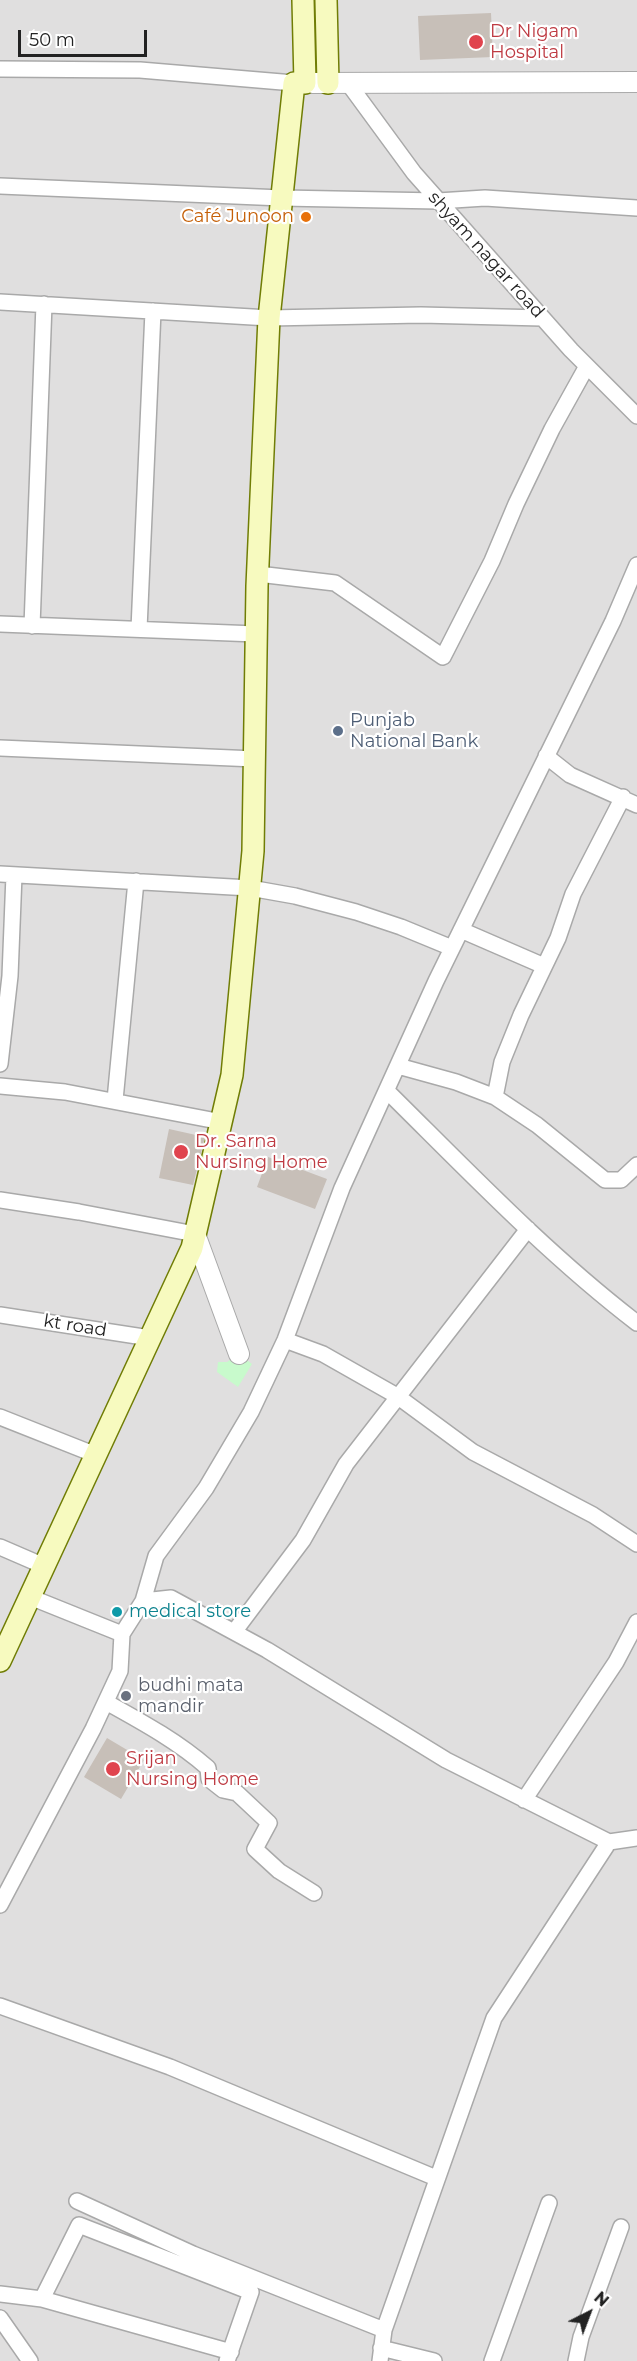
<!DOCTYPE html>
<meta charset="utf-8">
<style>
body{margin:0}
#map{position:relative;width:637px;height:2361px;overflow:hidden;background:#f2efe9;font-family:Montserrat,sans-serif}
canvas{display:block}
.north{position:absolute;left:559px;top:2283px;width:60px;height:60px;-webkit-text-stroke:4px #fff;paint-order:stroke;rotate:42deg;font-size:16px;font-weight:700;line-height:24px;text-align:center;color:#222}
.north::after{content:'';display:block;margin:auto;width:21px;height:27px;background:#222;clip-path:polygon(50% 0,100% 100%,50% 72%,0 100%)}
.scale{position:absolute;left:18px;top:30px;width:129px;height:27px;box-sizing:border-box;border:3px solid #222;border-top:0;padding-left:8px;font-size:18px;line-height:21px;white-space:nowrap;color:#222;-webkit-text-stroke:4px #fff;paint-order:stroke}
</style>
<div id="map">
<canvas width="637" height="2361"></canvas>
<div class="north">N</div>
<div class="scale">50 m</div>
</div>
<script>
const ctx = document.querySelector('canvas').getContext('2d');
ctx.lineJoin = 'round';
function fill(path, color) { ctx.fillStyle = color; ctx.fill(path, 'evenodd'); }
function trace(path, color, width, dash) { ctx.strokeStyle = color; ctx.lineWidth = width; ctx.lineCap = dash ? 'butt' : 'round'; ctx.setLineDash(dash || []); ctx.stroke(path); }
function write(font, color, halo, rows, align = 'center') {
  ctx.font = font + ' Montserrat,sans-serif'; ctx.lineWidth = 4.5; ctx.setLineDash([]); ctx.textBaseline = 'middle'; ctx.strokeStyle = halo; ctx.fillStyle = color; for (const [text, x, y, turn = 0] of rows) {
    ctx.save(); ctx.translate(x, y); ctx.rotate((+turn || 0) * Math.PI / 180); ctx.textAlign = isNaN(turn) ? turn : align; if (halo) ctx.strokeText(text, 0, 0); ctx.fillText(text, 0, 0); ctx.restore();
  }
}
const residential = new Path2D(`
 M0 0H637V2361H0Z`);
const park = new Path2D(`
 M239 1354 252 1364 238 1387 217 1372 218 1362H227Z`);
const building = new Path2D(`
 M491 13 493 57 420 60 418 16Z
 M169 1129 205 1137 193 1185 159 1178Z
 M268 1157 327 1179 315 1209 257 1187Z
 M107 1738 144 1760 121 1799 84 1777Z`);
const minor = new Path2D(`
 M0 69 140 70 294 83
 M348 83 414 173 571 350 637 416
 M0 186 282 198 438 201 485 198 637 208
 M0 302 269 318 421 315 542 318
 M258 574 335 583 443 657 492 561 516 504 552 429 587 366
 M0 624 256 634
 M32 626 44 304
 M139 629 153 311
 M0 748 255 759
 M546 756 570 775 637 805
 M0 874 250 888 295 896 356 912 401 927 452 948
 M461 930 544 966
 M0 1064 10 976 14 875
 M398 1066 456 1082 495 1097 537 1125 605 1180H621L637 1165
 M0 1086 65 1092 222 1122
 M387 1091C468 1171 547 1254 637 1323
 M495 1097 502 1062 521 1015 558 938 573 894 623 797
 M115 1100 136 881
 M0 1200 79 1212 195 1234
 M0 1315 150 1338
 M285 1340 323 1354 397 1396 473 1452 593 1515 637 1544
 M0 1417 96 1455
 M0 1547 44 1566
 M30 1597 122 1634 143 1601 171 1598 267 1650 446 1760 609 1842 637 1838
 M143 1601 156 1556 206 1488 251 1412 285 1340 342 1188 436 981 613 621 637 565
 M234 1632 303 1540 346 1464 528 1229
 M106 1702C142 1722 177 1741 208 1768L209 1779 223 1790 237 1793 269 1823 255 1849 279 1871 314 1893
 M524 1800 616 1662 637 1622
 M0 1905 93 1729 120 1671 122 1634
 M0 2006 170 2067 436 2178
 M77 2201 193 2254 384 2330
 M0 2294 42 2299 79 2225 251 2292 227 2361
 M42 2299 231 2352
 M0 2318 30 2361
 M381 2348 434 2361
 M380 2361 384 2330 494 2018 609 1842
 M492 2361 549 2203
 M576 2361 581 2337 621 2227`);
const tertiary = new Path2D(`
 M312 83 637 82
 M195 1234 239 1354`);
const secondary = new Path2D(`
 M303 0 305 83
 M326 0 328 83
 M0 1661 192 1248 232 1075 253 851 257 586 269 318 294 83`);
const markers = [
 [476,42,8,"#e0444e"],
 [306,217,6,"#e8710a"],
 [338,731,6,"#5c6f8a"],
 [181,1152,8,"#e0444e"],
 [117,1612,6,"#0f9aa8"],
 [126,1696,6,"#6b7280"],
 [113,1769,8,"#e0444e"]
];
const healthNames = [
 ["Dr Nigam",490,32],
 ["Hospital",490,53],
 ["Dr. Sarna",195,1142],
 ["Nursing Home",195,1163],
 ["Srijan",126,1759],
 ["Nursing Home",126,1780]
];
const foodNames = [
 ["Café Junoon",294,217]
];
const streetNames = [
 ["shyam nagar road",486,255,48],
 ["kt road",75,1326,9]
];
const serviceNames = [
 ["Punjab",350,721],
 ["National Bank",350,742]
];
const cultureNames = [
 ["medical store",129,1612]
];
const worshipNames = [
 ["budhi mata",138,1686],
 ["mandir",138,1707]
];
fill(residential, '#e0dfdf');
fill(park, '#c8facc');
fill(building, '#c7bfb8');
trace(minor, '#a9a9a9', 18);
trace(tertiary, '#a9a9a9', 22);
trace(secondary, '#707d05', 24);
trace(minor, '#fff', 15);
trace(tertiary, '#fff', 20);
trace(secondary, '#f7fabf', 21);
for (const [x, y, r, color] of markers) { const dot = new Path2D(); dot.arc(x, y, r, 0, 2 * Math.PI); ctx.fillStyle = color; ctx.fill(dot); trace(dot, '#fff', 2); }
write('18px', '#be3a42', '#fff', healthNames, 'left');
write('18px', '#c56008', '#fff', foodNames, 'right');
write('18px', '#222', '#fff', streetNames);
write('18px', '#4e5e75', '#fff', serviceNames, 'left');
write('18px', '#0d838f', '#fff', cultureNames, 'left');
write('18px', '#5b616d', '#fff', worshipNames, 'left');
</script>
